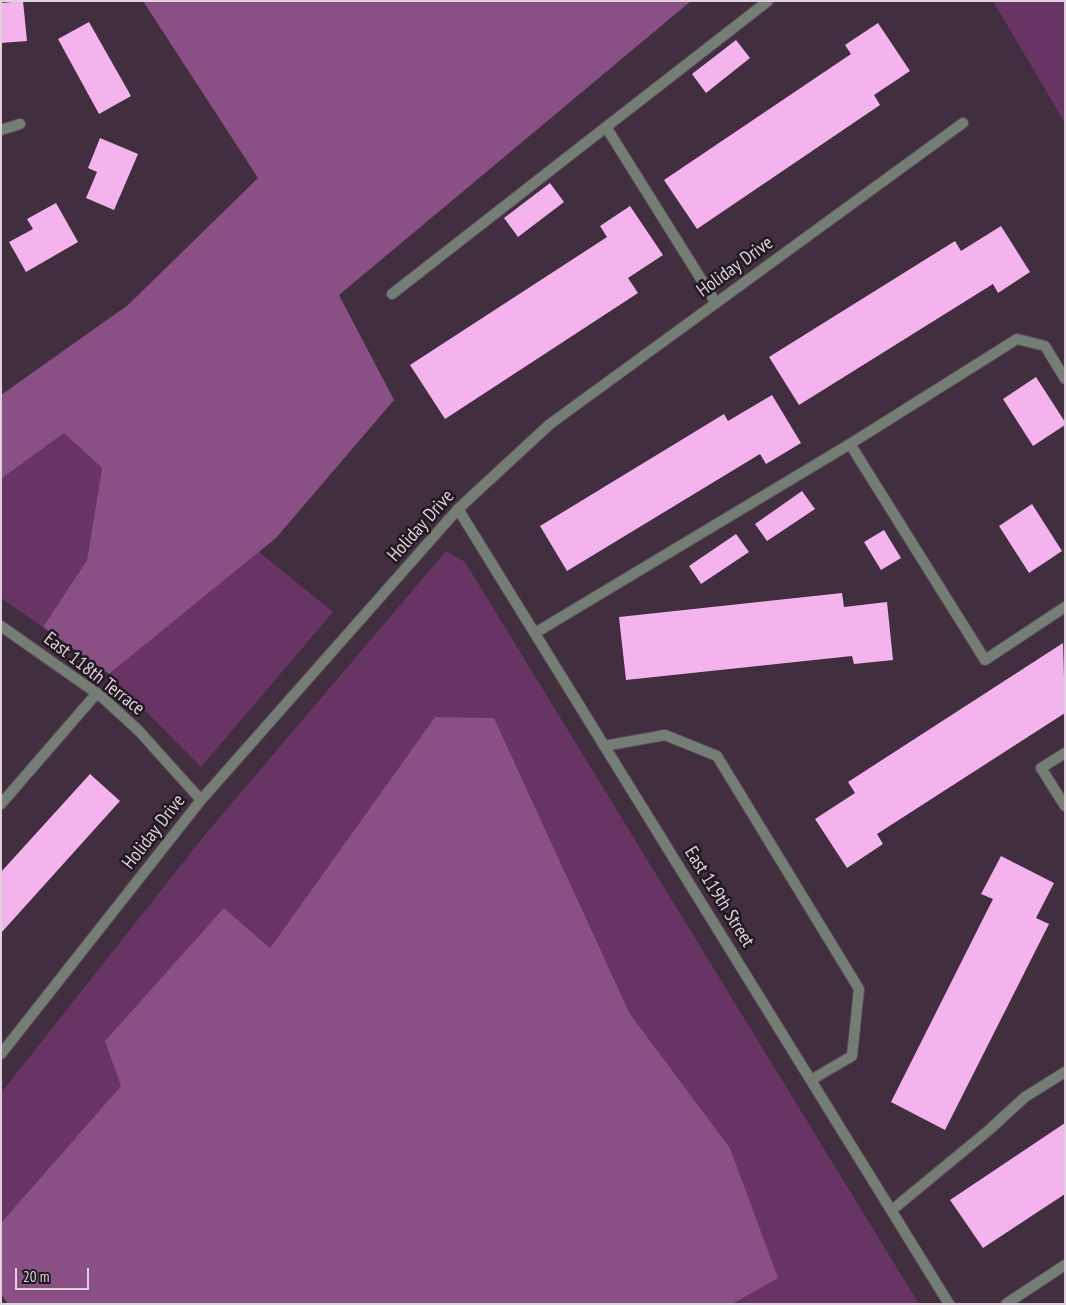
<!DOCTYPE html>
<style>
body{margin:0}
#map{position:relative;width:1066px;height:1305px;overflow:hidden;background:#412e3f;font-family:"PT Sans Narrow",sans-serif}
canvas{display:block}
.frame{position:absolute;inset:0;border:2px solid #dfd2dd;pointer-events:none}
.scale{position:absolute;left:15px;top:1268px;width:74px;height:22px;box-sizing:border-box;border:2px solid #dfd2dd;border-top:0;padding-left:6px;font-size:15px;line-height:18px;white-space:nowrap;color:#dfd2dd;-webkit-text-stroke:4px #221921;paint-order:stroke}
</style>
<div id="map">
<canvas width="1066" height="1305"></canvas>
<div class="frame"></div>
<div class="scale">20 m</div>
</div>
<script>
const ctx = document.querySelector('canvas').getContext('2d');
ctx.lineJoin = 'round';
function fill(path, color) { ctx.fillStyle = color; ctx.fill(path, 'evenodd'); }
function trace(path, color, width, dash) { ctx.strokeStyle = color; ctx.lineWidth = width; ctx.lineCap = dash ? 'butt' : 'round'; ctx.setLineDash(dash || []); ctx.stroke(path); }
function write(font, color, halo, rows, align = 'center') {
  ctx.font = font + ' "PT Sans Narrow",sans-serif'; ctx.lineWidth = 5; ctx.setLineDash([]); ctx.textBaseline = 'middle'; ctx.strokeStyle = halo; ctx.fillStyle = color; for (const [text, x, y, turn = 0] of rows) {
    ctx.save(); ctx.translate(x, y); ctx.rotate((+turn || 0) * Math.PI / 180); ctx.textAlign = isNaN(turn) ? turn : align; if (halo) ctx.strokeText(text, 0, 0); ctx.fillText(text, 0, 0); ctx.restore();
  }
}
const green = new Path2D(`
 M993 1H1065V123Z
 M64 433 102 468 87 560 43 627 1 598V479Z
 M446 551 465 562 919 1304H732L777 1277 730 1148 630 1014 494 718 435 717 270 948 224 908 121 1086 1 1223V1093L204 836Z
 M259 552 333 612 201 767 109 674Z`);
const forest = new Path2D(`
 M143 1H691L339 295 394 400 276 538 109 674 43 627 87 560 102 468 64 433 1 479V395L128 305 258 178Z
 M435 717 494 718 630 1014 730 1148 778 1278 732 1304H8L1 1294V1223L121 1086 105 1041 224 908 270 948Z`);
const building = new Path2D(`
 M23 1 27 41 1 43V3Z
 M89 22 131 96 99 114 58 39Z
 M878 23 910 71 874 95 880 105 697 229 664 180 851 54 845 45Z
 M736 40 750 58 706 93 692 74Z
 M100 138 138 154 114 210 86 198 97 172 88 168Z
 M550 183 564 202 518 237 504 218Z
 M56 203 78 242 26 272 9 242 33 229 27 219Z
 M630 206 663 255 628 278 638 293 445 419 410 365 607 237 600 226Z
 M1001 226 1030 272 998 293 993 284 799 405 769 357 955 241 961 251Z
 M1036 377 1065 422V425L1033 446 1003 399Z
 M772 395 801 443 766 464 760 454 567 571 540 526 724 414 728 421Z
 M802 491 815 509 767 541 755 524Z
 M1032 504 1062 551 1029 573 999 526Z
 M884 530 901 558 881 570 864 542Z
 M736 534 749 552 701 584 689 566Z
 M842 593 844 607 887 602 893 660 854 664 852 656 626 680 619 617Z
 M1063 643 1065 713 877 834 883 844 847 868 815 819 855 793 848 782Z
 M90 774 120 801 1 933V872Z
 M1001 856 1054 883 1036 918 1049 924 945 1130 891 1102 993 899 981 894Z
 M1065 1123V1194L983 1248 950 1200Z`);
const lane = new Path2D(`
 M392 294 606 127
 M716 303 606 127 768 1
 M1065 379 1045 346 1017 339 850 444 985 660 1065 607
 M535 633 850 444
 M604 746 665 735 717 756 859 989 852 1056 811 1080
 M1065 753 1041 768 1065 806
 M1 804 97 693
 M892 1210 989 1130 1025 1097 1065 1072`);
const street = new Path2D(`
 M1 130 20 124
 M458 509 949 1304
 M1 626 102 697 139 731 201 800
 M1 1054 201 800 458 509 550 424 963 123
 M1006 1304 1065 1265`);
const streetNames = [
 ["Holiday Drive",735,267,-36],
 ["Holiday Drive",421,526,-48],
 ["East 118th Terrace",94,674,38],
 ["Holiday Drive",154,832,-52],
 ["East 119th Street",719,897,58]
];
fill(green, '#683464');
fill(forest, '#8a5085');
fill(building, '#f4b3ed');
trace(lane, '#5d4c5b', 12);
trace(street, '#5d4c5b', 12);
trace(lane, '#747e75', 10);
trace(street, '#747e75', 10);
write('19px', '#dfd2dd', '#221921', streetNames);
</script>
